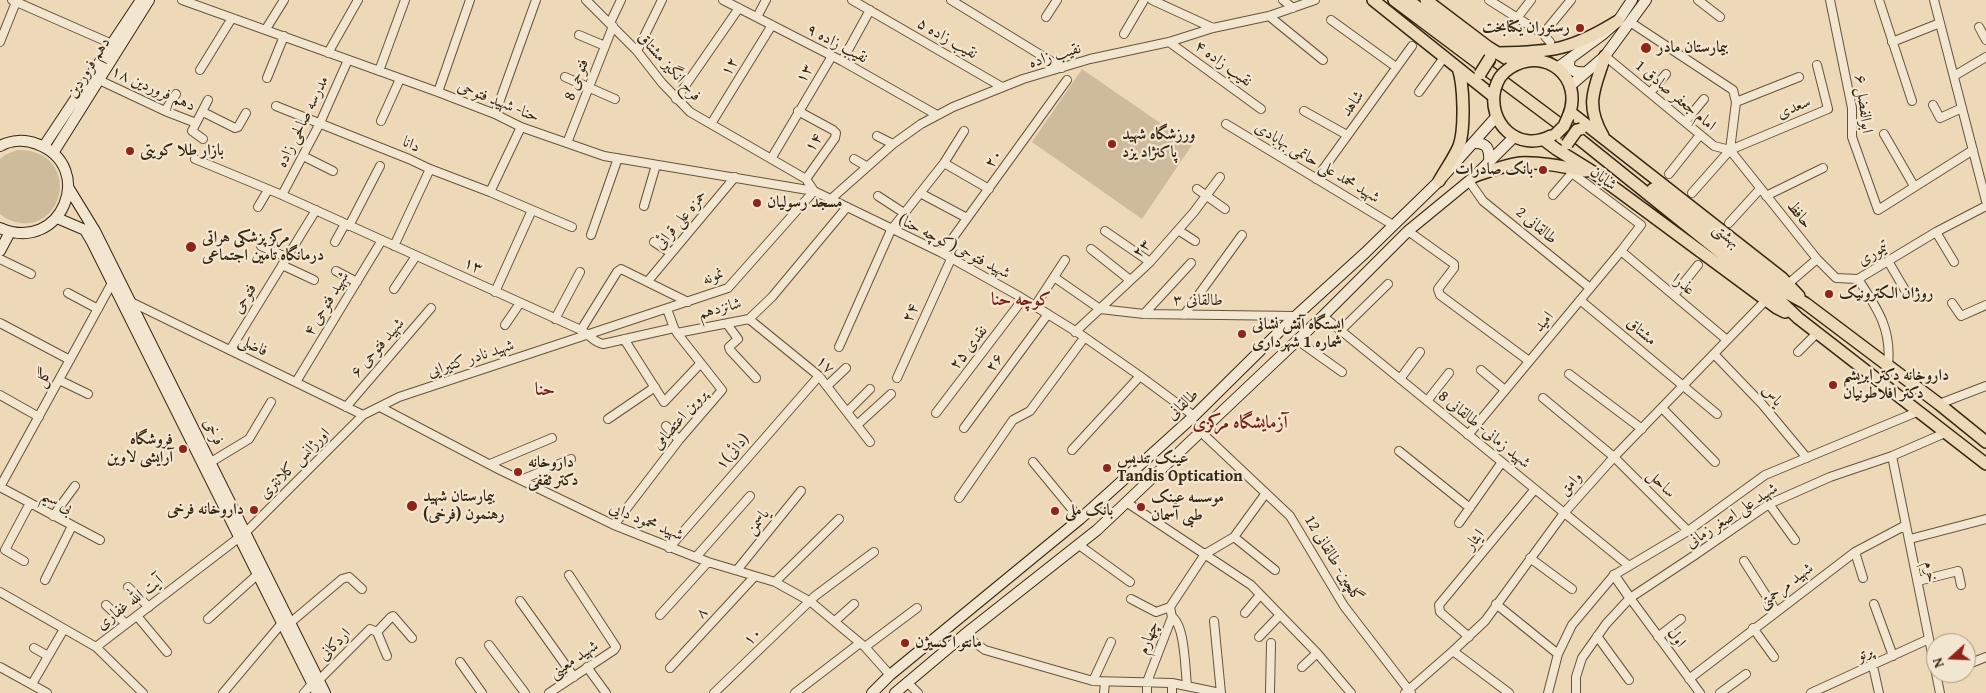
<!DOCTYPE html>
<meta charset="utf-8">
<style>
body{margin:0}
#map{position:relative;width:1986px;height:693px;overflow:hidden;background:#edd9b7;font-family:"Gentium Book Plus",serif}
canvas{display:block}
.north{position:absolute;left:1926px;top:633px;width:50px;height:50px;box-sizing:border-box;background:#f3e6d0;border:1px solid #a79a84;border-radius:50%;rotate:250deg;font-size:14px;font-weight:700;line-height:20px;text-align:center;color:#362712}
.north::after{content:'';display:block;margin:auto;width:18px;height:22px;background:#8f2418;clip-path:polygon(50% 0,100% 100%,50% 72%,0 100%)}
</style>
<div id="map">
<canvas width="1986" height="693"></canvas>
<div class="north">N</div>
</div>
<script>
const ctx = document.querySelector('canvas').getContext('2d');
ctx.lineJoin = 'round';
function fill(path, color) { ctx.fillStyle = color; ctx.fill(path, 'evenodd'); }
function trace(path, color, width, dash) { ctx.strokeStyle = color; ctx.lineWidth = width; ctx.lineCap = dash ? 'butt' : 'round'; ctx.setLineDash(dash || []); ctx.stroke(path); }
function write(font, color, halo, rows, align = 'center') {
  ctx.font = font + ' "Gentium Book Plus",Amiri,serif'; ctx.lineWidth = 4.5; ctx.setLineDash([]); ctx.textBaseline = 'middle'; ctx.strokeStyle = halo; ctx.fillStyle = color; for (const [text, x, y, turn = 0] of rows) {
    ctx.save(); ctx.translate(x, y); ctx.rotate((+turn || 0) * Math.PI / 180); ctx.textAlign = isNaN(turn) ? turn : align; if (halo) ctx.strokeText(text, 0, 0); ctx.fillText(text, 0, 0); ctx.restore();
  }
}
const green = new Path2D(`
 M1082 69 1192 145 1142 219 1032 142Z
 M17 150C79 149 68 228 21 223 13 222 6 219 0 214V159L5 155Z`);
const minor = new Path2D(`
 M12 0 112 44
 M182 0 438 92 495 114 521 127 604 156 814 191 942 253 1017 295 1080 334 1140 376 1194 416
 M586 0 637 51 662 83 690 112 806 179 814 191
 M723 0 842 61 937 115
 M852 0 1002 87
 M951 0 1062 68
 M1152 0 1213 28
 M1283 0 1293 8
 M1489 0 1543 34 1550 42
 M1698 0 1720 17
 M1830 0 1852 108V137L1878 210 1973 150
 M1879 0 1912 101
 M1934 0 1986 201
 M1269 16 1323 60
 M757 17 766 0
 M1046 17 1057 0
 M1517 18 1531 0
 M1331 20 1396 67
 M1630 22 1733 90 1736 102 1730 150
 M610 23 621 0
 M1979 27 1986 40
 M266 29 284 0
 M1124 34 1144 0
 M1543 34 1571 0
 M579 35 605 46
 M0 42 16 2
 M1169 42 1261 109
 M1892 42 1940 23
 M637 51 662 0
 M328 53 358 0
 M1605 56 1714 146 1730 150
 M842 61 870 10
 M200 70 232 18
 M379 71 405 0
 M1954 76 1986 57
 M565 77 615 99
 M267 78 284 36
 M99 80 165 111 196 123
 M438 92 470 0
 M1419 92 1445 56
 M1650 93 1666 74
 M676 99 739 8
 M1736 102 1799 77
 M1933 105 1940 118 1962 108
 M276 106 409 159 430 169 490 192 572 227
 M165 111 176 94
 M798 111 833 130 836 133 835 138 806 179
 M1304 111 1347 135
 M203 112 235 128 238 127 246 113
 M495 114 536 0
 M381 121 400 79
 M1685 122 1704 99
 M711 124 772 25
 M1226 124 1393 225
 M1884 134 1914 186
 M877 136 893 144
 M203 139 192 131 208 100
 M567 143 613 26
 M1730 150 1817 259 1836 278 1858 279
 M303 156 333 171
 M195 159 282 195 581 330C589 334 594 343 603 344L674 328 677 333 749 319 772 297 847 207
 M771 159 832 56
 M854 159 866 166
 M944 163 989 189
 M1669 174 1700 135
 M1316 179 1412 46
 M1469 181 1483 201 1590 288
 M1197 189 1225 209
 M490 192 521 127
 M920 193 967 218
 M1692 193 1730 150 1828 109 1817 65
 M282 195 320 123 348 60
 M878 196 904 213
 M1766 196 1823 168
 M831 199 893 144 921 124 953 107 1023 79 1090 59 1169 42 1213 28 1269 16 1315 0
 M644 206 656 165
 M258 207 268 190
 M1729 223 1760 189
 M349 226 380 166
 M1178 230 1195 241
 M1105 231 1150 262
 M1408 231 1454 264V268L1438 289 1440 295 1529 361
 M1936 232 1954 262
 M591 235 618 158
 M335 242 345 224
 M654 242 671 253
 M261 246 286 257
 M394 246 430 169
 M1091 249 1130 280
 M1621 251 1727 340
 M942 253 1067 80
 M0 259 31 274
 M1888 261 1905 290
 M282 265 314 280
 M336 271 357 282
 M1054 277 1100 309 1144 314 1296 316
 M1858 279 1936 232 1986 206
 M1858 279C1877 308 1892 329 1888 365
 M648 281 735 177
 M1788 284 1817 259
 M394 289 416 256
 M495 292 532 210
 M68 293 98 309
 M1674 295 1698 265
 M1580 300 1717 414
 M131 302 363 415
 M1952 303 1961 316 1986 305
 M1035 306 1065 260
 M667 309 674 328
 M1144 314 1191 263
 M1184 315 1242 235
 M1323 316 1628 565
 M555 319 580 272
 M749 319 819 376 870 442
 M0 323 70 360
 M727 324 738 339 729 347 730 350 756 378
 M505 325 520 303
 M581 330 617 272 621 269 688 302
 M1340 331 1388 284
 M1075 332 1150 262 1194 212 1220 177
 M624 339 664 402 700 364
 M1297 340 1342 372
 M839 347 891 230 944 163 964 131
 M230 350 316 210
 M1798 352 1817 333
 M1714 354 1762 404 1807 458
 M1481 370 1505 390
 M1569 374 1642 429
 M897 378 951 259
 M1400 379 1420 352
 M59 380 88 394
 M296 382 382 240
 M827 386 846 368
 M0 395 39 417
 M1543 398 1614 457 1688 531
 M1427 401 1449 373
 M1939 404 1986 386
 M346 407 431 308
 M380 407 500 470 614 525 708 562 775 582 811 602 865 647 890 675
 M1662 408 1715 462
 M847 412 870 389
 M936 413 1023 299
 M608 419 655 387
 M857 425 891 394
 M666 426 679 440
 M964 428 1048 314
 M1201 432 1290 516 1344 606 1411 693
 M1468 435 1621 251 1641 225 1572 173 1553 195
 M1072 450 1140 376
 M1399 451 1470 508
 M1892 456 1940 693
 M211 462 249 439 271 402
 M1033 462 1080 519
 M490 464 552 438
 M521 480 571 459
 M0 487 112 283
 M0 487 100 540
 M959 498 1013 420 1030 411 1084 338
 M1126 502 1251 585 1317 653 1351 693
 M1769 504 1795 540
 M53 516 75 486
 M1459 523 1502 462
 M614 525 679 440 722 390 677 333
 M1234 537 1275 570
 M1910 539 1986 519
 M1079 545 1130 582
 M669 548 819 376
 M1855 552 1863 578
 M696 557 750 496
 M1530 558 1572 589
 M24 561 5 550 30 503
 M1744 561 1776 611
 M737 570 801 491
 M45 580 72 526
 M1918 581 1958 571 1961 585
 M775 582 839 519
 M128 587 149 607
 M0 592 96 647 143 693
 M1630 598 1700 693
 M1131 599 1156 612 1170 607
 M520 601 574 677
 M1496 604 1558 654
 M1874 604 1893 656
 M106 605 126 624
 M1245 613 1260 595
 M660 615 708 562
 M137 616 167 652
 M1172 617C1185 625 1185 669 1187 685
 M208 619 257 575
 M835 621 854 604
 M1214 621 1221 693
 M290 623 342 579 349 577 362 589
 M1753 628 1774 657
 M377 632 387 656
 M964 635 985 650 1093 681 1172 683 1220 693
 M1597 636 1629 680
 M1259 637 1280 615
 M1469 637 1440 612 1439 605 1535 489
 M1658 637 1681 619
 M489 645 525 693
 M96 647 245 533 363 415 399 397 728 288 814 191
 M865 647 917 608
 M34 648 48 656
 M1453 651 1509 693
 M460 662 482 693
 M1966 665 1986 657
 M1873 666 1879 693
 M0 667 47 693
 M587 667 606 693
 M1302 667 1317 653
 M670 668 754 577
 M1689 679 1855 552 1906 525
 M319 680 370 629 377 632 391 617 393 616 412 638
 M1093 681 1111 642
 M907 682 918 693
 M32 684 64 629
 M223 693 282 623
 M304 693 312 684
 M549 693 614 650 616 647 569 575
 M714 693 815 596 874 552
 M795 693 860 643
 M1104 693 1105 682
 M1147 693V682L1172 617 1170 607 1205 554 1234 537 1266 493
 M1172 693V683
 M1270 693 1271 643
 M1405 693 1453 651 1485 621 1564 513 1614 457 1766 300
 M1548 693 1558 654 1572 625 1614 575 1688 531 1765 475 1917 412
 M1576 693V677L1582 658 1606 624 1630 598 1695 555 1769 504 1830 477 1892 456 1945 433
 M1720 693 1746 674
 M1811 693 1929 639`);
const tertiary = new Path2D(`
 M1614 575 1630 598`);
const secondary = new Path2D(`
 M1570 59C1566 71 1576 73 1586 72
 M1557 68 1602 35 1618 21 1632 0
 M1570 86 1605 56 1646 0
 M1473 143C1487 142 1490 149 1489 161
 M0 146C11 140 25 139 37 144 97 166 62 255 0 228
 M44 146 141 0
 M53 153 149 0
 M68 187 95 231 325 693
 M57 218 85 230 92 242C167 392 241 543 317 693
 M0 251 10 232
 M872 693 890 675 1080 519 1194 416 1287 324 1365 253 1439 181 1496 117
 M895 693 964 635 1097 530 1323 316 1408 231 1475 176 1514 137`);
const primary = new Path2D(`
 M1373 0 1493 96
 M1394 0 1578 138 1776 297 1798 318 1986 464
 M1408 0 1489 61
 M1426 0 1488 47 1515 64
 M1498 53C1553 52 1571 50 1618 21
 M1510 68C1545 45 1585 78 1568 117
 M1495 89C1487 123 1518 153 1551 136
 M1570 112 1782 278 1799 296
 M1603 136C1584 103 1595 88 1605 56
 M1544 140 1556 149 1593 172 1777 308 1785 312
 M1475 176C1490 171 1505 165 1520 163 1542 162 1565 167 1586 171
 M1439 181C1445 170 1454 158 1459 146 1465 129 1464 85 1458 68
 M1653 189 1783 291 1805 303 1939 404 1986 442`);
const primaryBridge = new Path2D(`
 M1480 74 1490 58
 M1495 89C1498 79 1501 74 1510 68
 M1556 134 1564 126 1568 117
 M1567 144 1577 130 1581 129`);
const markers = [
 [1580,28,5,"#8f2418"],
 [1646,48,6,"#8f2418"],
 [1112,144,5,"#8f2418"],
 [130,151,5,"#8f2418"],
 [1543,170,5,"#8f2418"],
 [757,203,5,"#8f2418"],
 [191,247,6,"#8f2418"],
 [1829,294,5,"#8f2418"],
 [1242,334,5,"#8f2418"],
 [1833,385,5,"#8f2418"],
 [183,449,5,"#8f2418"],
 [1107,468,5,"#8f2418"],
 [518,472,5,"#8f2418"],
 [412,506,6,"#8f2418"],
 [1141,507,5,"#8f2418"],
 [254,510,5,"#8f2418"],
 [1055,511,5,"#8f2418"],
 [905,643,5,"#8f2418"]
];
const poiNames = [
 ["رستوران یکتابخت",1570,28,"right"],
 ["بیمارستان مادر",1657,48],
 ["ورزشگاه شهید",1122,135],
 ["پاکنژاد یزد",1122,153],
 ["بازار طلا کویتی",140,151],
 ["بانک صادرات",1533,170,"right"],
 ["مسجد رسولیان",767,203],
 ["مرکز پزشکی هراتی",202,238],
 ["درمانگاه تامین اجتماعی",202,256],
 ["روژان الکترونیک",1839,294],
 ["ایستگاه آتش نشانی",1252,325],
 ["شماره 1 شهرداری",1252,343],
 ["داروخانه دکتر ابریشم",1843,376],
 ["دکتر افلاطونیان",1843,394],
 ["فروشگاه",173,440,"right"],
 ["آرایشی لاوین",173,458,"right"],
 ["عینک تندیس",1117,459],
 ["Tandis Optication",1117,477],
 ["داروخانه",528,463],
 ["دکتر ثقفی",528,481],
 ["بیمارستان شهید",423,497],
 ["رهنمون (فرخی)",423,515],
 ["موسسه عینک",1151,498],
 ["طبی آسمان",1151,516],
 ["داروخانه فرخی",244,510,"right"],
 ["بانک ملی",1065,511],
 ["مانتو اكسيژن",915,643]
];
const streetNames = [
 ["نقیب زاده ۵",947,39,30],
 ["نقیب زاده ۹",837,44,28],
 ["نقیب زاده",1055,56,-17],
 ["نقیب زاده ۴",1223,64,36],
 ["فرح انگیز مشتاق",669,67,48],
 ["۱۲",730,67,-58],
 ["دهم فروردین",89,68,-58],
 ["۱۳",805,74,-59],
 ["فتوحی 8",577,80,-69],
 ["دهم فروردین ۱۸",153,89,24],
 ["امام جعفر صادق 1",1675,96,40],
 ["حنا- شهید فتوحی",498,102,22],
 ["شاهد",1353,104,-54],
 ["ابوالفضل ۶",1863,104,83],
 ["سعدی",1794,108,-23],
 ["مدرسه صالحی زاده",303,122,-64],
 ["۱۴",814,143,-55],
 ["دانا",411,145,24],
 ["۲۰",994,159,-54],
 ["شهید محمد علی حاتمی بهابادی",1317,163,31],
 ["شایان",1603,179,37],
 ["حافظ",1799,215,51],
 ["حمزه علی قرائی",681,220,-50],
 ["طالقانی 2",1536,226,40],
 ["بهشتی",1726,236,39],
 ["(کوچه حنا)شهید فتوحی",954,247,27],
 ["۲۳",1142,249,-46],
 ["تیموری",1873,254,-31],
 ["۱۳",473,266,24],
 ["نمونه",713,277,-26],
 ["عذرا",1683,285,40],
 ["فتوحی",245,299,-59],
 ["طالقانی ۳",1198,301],
 ["شهید فتوحی ۴",327,304,-59],
 ["شانزدهم",720,309,-15],
 ["۲۴",911,313,-66],
 ["امید",1544,322,-50],
 ["مشتاق",1641,332,40],
 ["فاضلی",253,346,26],
 ["شهید فتوحی ۶",378,348,-49],
 ["۲۵ نقدی",969,348,-52],
 ["شهید نادر کتیرایی",471,359,-18],
 ["۲۶",995,363,-54],
 ["۱۷",825,365,45],
 ["گل",44,378,-61],
 ["یاس",1772,396,49],
 ["طالقانی",1183,405,-43],
 ["پروین اعتصامی",680,420,-49],
 ["شهید زمانی- طالقانی 8",1484,430,39],
 ["فرخی",213,432,63],
 ["۱(دائی)",733,452,-49],
 ["اورژانس کلانتری",295,464,-45],
 ["وامق",1571,484,-48],
 ["ساحل",1661,484,45],
 ["بی سیم",57,502,29],
 ["شهید علی اصغر زمانی",1732,516,-33],
 ["شهید محمود دایی",646,522,22],
 ["یاسمن",758,522,-51],
 ["ایثار",1475,540,-51],
 ["گلچین- طالقانی 12",1333,559,59],
 ["خرم",1930,572,79],
 ["شهید مرحمتی",1786,586,-37],
 ["آیت الله غفاری",130,603,-37],
 ["۸",702,613,-47],
 ["۱۰",753,637,-43],
 ["چهارم",1149,638,-69],
 ["اول",1676,638,54],
 ["اردکانی",335,645,-45],
 ["پرتو",1865,654,-23],
 ["شهید معینی",574,660,-34]
];
const neighbourhoodNames = [
 ["کوچه حنا",1021,300],
 ["حنا",545,390],
 ["آزمایشگاه مرکزی",1240,423]
];
fill(green, '#cebb9b');
trace(minor, '#64543b', 10);
trace(tertiary, '#64543b', 11);
trace(secondary, '#362712', 12);
trace(primary, '#362712', 14);
trace(minor, '#f3e6d0', 8);
trace(tertiary, '#f3e6d0', 9);
trace(secondary, '#f3e6d0', 10);
trace(primary, '#edd9b7', 11);
trace(primaryBridge, '#362712', 14, []);
trace(primaryBridge, '#edd9b7', 11);
for (const [x, y, r, color] of markers) { const dot = new Path2D(); dot.arc(x, y, r, 0, 2 * Math.PI); ctx.fillStyle = color; ctx.fill(dot); trace(dot, '#f3e6d0', 2); }
write('bold 16px', '#362712', '#f3e6d0', poiNames, 'left');
write('16px', '#362712', '#f3e6d0', streetNames);
write('bold 18px', '#7a1f14', '#f3e6d0', neighbourhoodNames);
</script>
